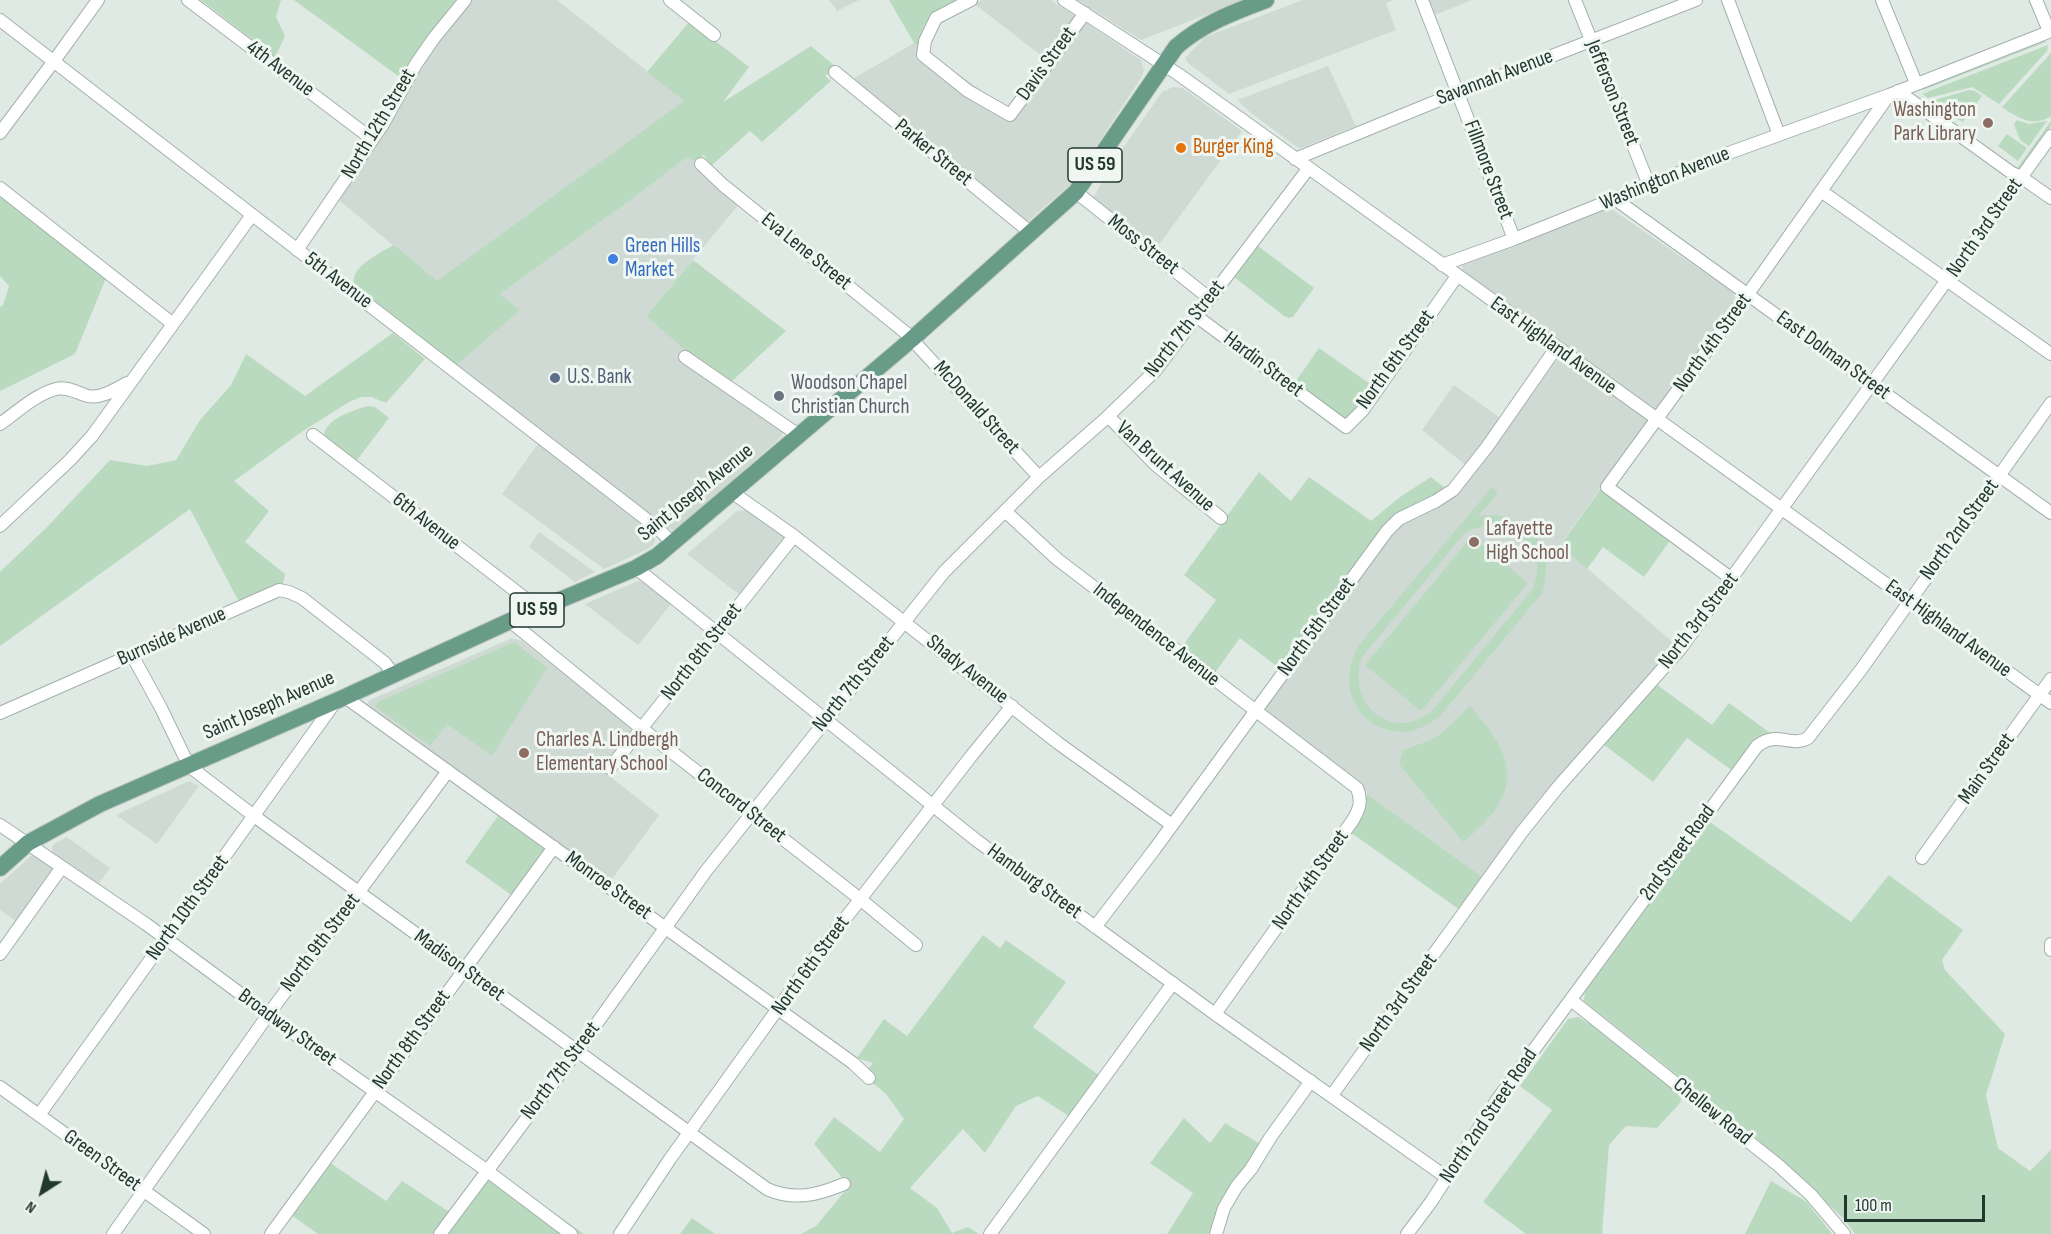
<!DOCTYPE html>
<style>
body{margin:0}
#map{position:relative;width:2051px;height:1234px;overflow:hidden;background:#e0eae4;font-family:"Sofia Sans Condensed",sans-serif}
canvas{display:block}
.north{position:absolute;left:12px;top:1162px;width:60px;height:60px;-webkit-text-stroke:4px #f0f7f3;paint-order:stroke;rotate:216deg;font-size:16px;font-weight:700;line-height:24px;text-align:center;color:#223930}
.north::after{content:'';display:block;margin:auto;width:21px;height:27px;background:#223930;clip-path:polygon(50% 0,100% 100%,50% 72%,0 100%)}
.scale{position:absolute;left:1844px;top:1195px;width:141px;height:27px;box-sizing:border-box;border:3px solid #223930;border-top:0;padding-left:8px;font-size:18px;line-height:21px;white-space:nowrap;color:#223930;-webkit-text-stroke:4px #f0f7f3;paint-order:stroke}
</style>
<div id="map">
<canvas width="2051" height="1234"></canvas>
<div class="north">N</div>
<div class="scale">100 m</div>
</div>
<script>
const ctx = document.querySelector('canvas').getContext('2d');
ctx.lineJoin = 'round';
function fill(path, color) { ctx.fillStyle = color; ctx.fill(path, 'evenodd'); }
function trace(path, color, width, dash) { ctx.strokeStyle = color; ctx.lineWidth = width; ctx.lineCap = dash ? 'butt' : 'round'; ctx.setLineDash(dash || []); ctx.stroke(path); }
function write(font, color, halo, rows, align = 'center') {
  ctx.font = font + ' "Sofia Sans Condensed",sans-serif'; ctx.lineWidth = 6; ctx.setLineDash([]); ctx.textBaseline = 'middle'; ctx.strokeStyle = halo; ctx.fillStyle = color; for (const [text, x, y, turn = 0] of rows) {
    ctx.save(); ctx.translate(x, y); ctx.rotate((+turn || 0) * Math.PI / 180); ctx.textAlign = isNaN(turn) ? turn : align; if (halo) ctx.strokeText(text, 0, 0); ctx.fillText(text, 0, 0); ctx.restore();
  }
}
const built = new Path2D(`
 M473 0H557L685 101 437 282 339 200 364 163 427 54Z
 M829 0H859L837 11Z
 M983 0H1051L1076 17 1046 59 973 3Z
 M1078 0H1244L1141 40Z
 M1303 0H1394L1386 3 1396 30 1229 94 1188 63 1185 58 1205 37Z
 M1429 0H1472L1435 15Z
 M1083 21 1141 60 1144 70 1141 78 1072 183 1028 221 1024 222 851 80 914 43 1015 114Z
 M1328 66 1356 126 1301 148 1297 147 1251 113 1237 100Z
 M1173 87 1183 88 1242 131 1155 250 1093 198 1116 158 1162 92Z
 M688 155 711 180 740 203 646 316 780 428 783 433 777 441 677 530H673L666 527 457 365 519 310 500 294 621 207Z
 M1610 208 1734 293 1735 299 1560 545 1676 645 1574 761 1484 878 1367 794 1363 787 1264 712 1266 706 1388 538 1407 521 1446 502 1464 485 1474 472 1422 430 1454 385 1510 425 1566 347 1463 273 1462 270 1463 265Z
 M538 444 644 526 653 535 655 540 653 545 648 549 604 569 502 494Z
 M743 510 750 511 785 538 741 596 687 554 737 511Z
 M539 532 595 572 575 582 529 547Z
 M638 581 644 583 671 604 638 645 585 604Z
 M512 638 522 641 631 727V736L603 771 659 815 610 882 368 708 367 704 370 700Z
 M189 781 199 786 157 844 116 815Z
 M67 837 110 868 97 886 56 856 52 851V846L55 843Z
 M31 856 38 857 50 865 53 872 17 922 0 910V884Z`);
const green = new Path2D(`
 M201 0H281L276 17 285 36 275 57Z
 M294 0H457L422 44 401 78Z
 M889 0H956C932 15 924 16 918 46L914 43Z
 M690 21 749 67 723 102 811 46 836 67 825 76 831 81 762 142 750 131 711 166 704 155 695 162 688 156 621 207 500 294 520 310 457 365 354 285C350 266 380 253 394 245L437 281 684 101 647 72Z
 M2045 40 2046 42 1923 90 1922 88Z
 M2048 45 2047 51 1999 104 1972 87 1928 98 1922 94Z
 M2051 53V116C2033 128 2018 118 2002 107Z
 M1969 90 1975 91 1982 96 1963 122 1950 115 1931 101Z
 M2017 120 2029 124 2047 121 2029 146 2020 140 2014 124Z
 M2051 121V126L2020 170 2015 171Z
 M2007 134 2027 148 2018 161 1998 146Z
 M2 194 106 278 75 354 0 391V307L3 305 9 286 0 276V198Z
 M1258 246 1314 288 1293 317 1289 318 1284 316 1234 277Z
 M693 260 786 331 731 382 691 355 646 316Z
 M393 333 425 359 386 403 371 397H361L349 402 300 433 234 481 269 511 245 542 285 574 283 584 239 602 190 509 0 646V572L48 526 110 460 147 466 176 460 200 420 231 385 246 354 305 396Z
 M1319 348 1373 386 1362 403 1346 419 1340 418 1294 384Z
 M369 406 375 407 389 418 354 464C346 457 331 449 326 440 316 422 357 408 369 406Z
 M1259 472 1291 501 1309 477 1371 521 1400 497 1431 477 1445 488 1435 496 1399 512 1379 531 1279 668 1240 638 1214 674 1181 648 1216 600 1184 575Z
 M1492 487 1498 493 1478 516C1485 516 1494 514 1502 516 1540 524 1554 558 1542 593L1441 715C1389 761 1324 703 1359 645ZM1492 525C1527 529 1548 556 1532 590L1431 712C1423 717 1414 722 1405 723 1369 725 1350 687 1362 657L1464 534 1472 529Z
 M1602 487 1672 538 1644 577 1603 547 1587 569 1560 546Z
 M1472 536 1528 583 1421 711 1365 665Z
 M514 642 547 668 492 756 447 724 430 746 375 706 378 702Z
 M1656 684 1712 725 1729 703 1773 735 1734 772 1687 738 1653 782 1603 744Z
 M1470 706C1519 760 1523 794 1463 842L1399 764 1403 750 1431 740 1442 733Z
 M1367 794 1484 878 1460 910 1350 832 1364 812Z
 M498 816 544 849 543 854 513 896 465 862Z
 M1710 822 1851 922 1889 875 1963 930 1942 960 1945 970 2005 1034 1986 1095 1998 1148 2030 1171 2051 1150V1234H1855L1844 1219 1755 1137 1584 1001 1585 992Z
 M983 935 1000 948 1006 940 1066 982 1033 1027 1100 1076 1070 1117 1038 1096 1016 1106 985 1153 963 1129 910 1188 937 1208 952 1233 968 1227 979 1234H801L816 1226 849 1186 814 1144 834 1117 880 1152 904 1119 886 1094 863 1075 873 1063 857 1058 884 1019 907 1036Z
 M1578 1017 1590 1024 1680 1094 1681 1102 1657 1128 1626 1126 1609 1145 1602 1234H1526L1483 1202 1552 1110 1520 1086 1568 1019Z
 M1184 1118 1210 1143 1225 1123 1262 1145 1214 1234H1167L1193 1193 1150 1163Z
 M329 1162 386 1201 402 1181 451 1213 486 1165 584 1234H318L284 1210Z
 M1771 1181 1807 1202 1832 1234H1745Z
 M692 1218 715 1234H680Z`);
const minor = new Path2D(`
 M188 0 372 139
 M670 0 714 35
 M971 0 936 18 925 41 923 55 968 91 1010 115 1085 13
 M1064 0 1178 74 1234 114 2051 703
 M1422 0 1514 239
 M1575 0 1649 185
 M1728 0 1779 135
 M1882 0 1916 83
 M2036 0 2049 31
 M0 20 655 526 674 544
 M835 72 1031 233
 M1898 91 2012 173 2021 177 2051 198
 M0 133 54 61 98 0
 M1295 159 1459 92 1696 0
 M701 164 723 185 906 333 1039 477
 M0 188 173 324
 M1821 191 2051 354
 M1076 192 1209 298
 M1615 199 2051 513
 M297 250 383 124 416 64 434 38 465 0
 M1442 265 1514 239 1726 154 1889 95
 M1196 316 1346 427 1363 410 1457 276
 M685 357 800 436
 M1108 416 1156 465 1221 518
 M0 424C17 412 36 394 56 389 67 386 77 393 88 396 101 399 116 389 127 383
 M313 435 539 609
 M733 493 794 536 1058 743 1172 825
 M1005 511 1057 559 1357 788C1362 801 1360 808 1353 820L1215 1014
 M0 526 70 460 92 436 252 215
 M636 568 976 840 1215 1014 1446 1177
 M1732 579 1607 487 1748 294 1889 95 2051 31
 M510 621 641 728 860 899 916 945
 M132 655 161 708 189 766 254 816 767 1189C794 1201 818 1195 844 1184
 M345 697 853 1063 869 1078
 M0 713 279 590 289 592 302 598 385 663 394 675
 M610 768 794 536
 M0 825 146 924 322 1054 486 1170 571 1234
 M1922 858 2051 679
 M1095 927 1154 850 1387 531 1399 519 1436 501 1453 490 1487 447 1556 348
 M2051 944V950
 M0 954 62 867
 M1571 1000 1778 1165 1811 1195 1844 1234
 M0 1087 204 1234
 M1332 1095 1522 832 1558 787 1681 648 2051 136
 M39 1115 336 701
 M113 1234 268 1015 448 771
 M271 1234 554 847
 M440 1234 577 1051 706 871 944 572 1039 477 1104 420 1155 371 1308 169
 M620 1234 670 1159 810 964 972 755 1012 706
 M990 1234 1173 983
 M1216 1234 1224 1208 1237 1186 1251 1169 1270 1138 1311 1081
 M1407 1234 1431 1202 1497 1100 1757 746C1778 730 1790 748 1808 738L1860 671 2051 403`);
const major = new Path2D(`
 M0 868 28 843 100 804 345 697 510 621 636 568 657 556 912 339 1076 192 1176 47C1202 24 1234 12 1266 0`);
const markers = [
 [1988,123,6,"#8d6e63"],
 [1181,148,6,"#e8710a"],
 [613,259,6,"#3f7fe0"],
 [555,378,6,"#5c6f8a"],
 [779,396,6,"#6b7280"],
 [1474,542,6,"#8d6e63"],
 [524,753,6,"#8d6e63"]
];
const shields = [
 [1095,165,54],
 [537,610,54]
];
const shieldNames = [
 ["US 59",1095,165],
 ["US 59",537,610]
];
const streetNames = [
 ["Davis Street",1047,64,-54],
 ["4th Avenue",280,69,37],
 ["Savannah Avenue",1495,78,-21],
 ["Jefferson Street",1612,93,68],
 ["North 12th Street",379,124,-59],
 ["Parker Street",933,153,39],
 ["Fillmore Street",1488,170,69],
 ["Washington Avenue",1665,179,-22],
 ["North 3rd Street",1985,228,-55],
 ["Moss Street",1143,245,38],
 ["Eva Lene Street",806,252,39],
 ["5th Avenue",338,281,37],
 ["North 7th Street",1185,329,-52],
 ["North 4th Street",1713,343,-54],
 ["East Highland Avenue",1553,346,36],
 ["East Dolman Street",1833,356,36],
 ["North 6th Street",1396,360,-54],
 ["Hardin Street",1263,365,37],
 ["McDonald Street",976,408,48],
 ["Van Brunt Avenue",1165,467,42],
 ["Saint Joseph Avenue",696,493,-39],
 ["6th Avenue",426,522,38],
 ["North 2nd Street",1960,530,-54],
 ["North 3rd Street",1699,621,-52],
 ["North 5th Street",1317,627,-54],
 ["East Highland Avenue",1948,629,36],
 ["Independence Avenue",1156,635,38],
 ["Burnside Avenue",172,637,-24],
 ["North 8th Street",702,652,-52],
 ["Shady Avenue",967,670,38],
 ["North 7th Street",854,684,-51],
 ["Saint Joseph Avenue",269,706,-24],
 ["Main Street",1987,769,-55],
 ["Concord Street",741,806,38],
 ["2nd Street Road",1678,853,-54],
 ["North 4th Street",1311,880,-55],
 ["Hamburg Street",1034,882,36],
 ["Monroe Street",608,886,36],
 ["North 10th Street",188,908,-54],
 ["North 9th Street",321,943,-53],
 ["Madison Street",459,966,36],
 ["North 6th Street",811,966,-54],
 ["North 3rd Street",1399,1003,-54],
 ["Broadway Street",287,1028,36],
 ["North 8th Street",412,1040,-54],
 ["North 7th Street",561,1071,-53],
 ["Chellew Road",1712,1112,39],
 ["North 2nd Street Road",1489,1116,-56],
 ["Green Street",102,1161,36]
];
const educationNames = [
 ["Washington",1976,111,"right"],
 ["Park Library",1976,135,"right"],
 ["Lafayette",1486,530],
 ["High School",1486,554],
 ["Charles A. Lindbergh",536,741],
 ["Elementary School",536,765]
];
const foodNames = [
 ["Burger King",1193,148]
];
const shopNames = [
 ["Green Hills",625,247],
 ["Market",625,271]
];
const serviceNames = [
 ["U.S. Bank",567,378]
];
const worshipNames = [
 ["Woodson Chapel",791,384],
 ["Christian Church",791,408]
];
fill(built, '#cedad3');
fill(green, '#badabf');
trace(minor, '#a3b1aa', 14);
trace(major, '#bdc4c1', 18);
trace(minor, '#fff', 12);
trace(major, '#689c89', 16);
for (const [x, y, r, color] of markers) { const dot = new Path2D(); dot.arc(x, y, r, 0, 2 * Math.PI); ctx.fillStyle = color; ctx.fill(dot); trace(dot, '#f0f7f3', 2); }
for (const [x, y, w] of shields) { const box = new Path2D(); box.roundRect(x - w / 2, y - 17, w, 34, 4.5); ctx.fillStyle = '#f0f7f3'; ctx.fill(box); trace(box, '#223930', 1.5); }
write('bold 20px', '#223930', null, shieldNames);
write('21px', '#223930', '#f0f7f3', streetNames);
write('21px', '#785e54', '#f0f7f3', educationNames, 'left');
write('21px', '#c56008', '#f0f7f3', foodNames, 'left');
write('21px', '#366cbe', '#f0f7f3', shopNames, 'left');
write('21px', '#4e5e75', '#f0f7f3', serviceNames, 'left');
write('21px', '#5b616d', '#f0f7f3', worshipNames, 'left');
</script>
